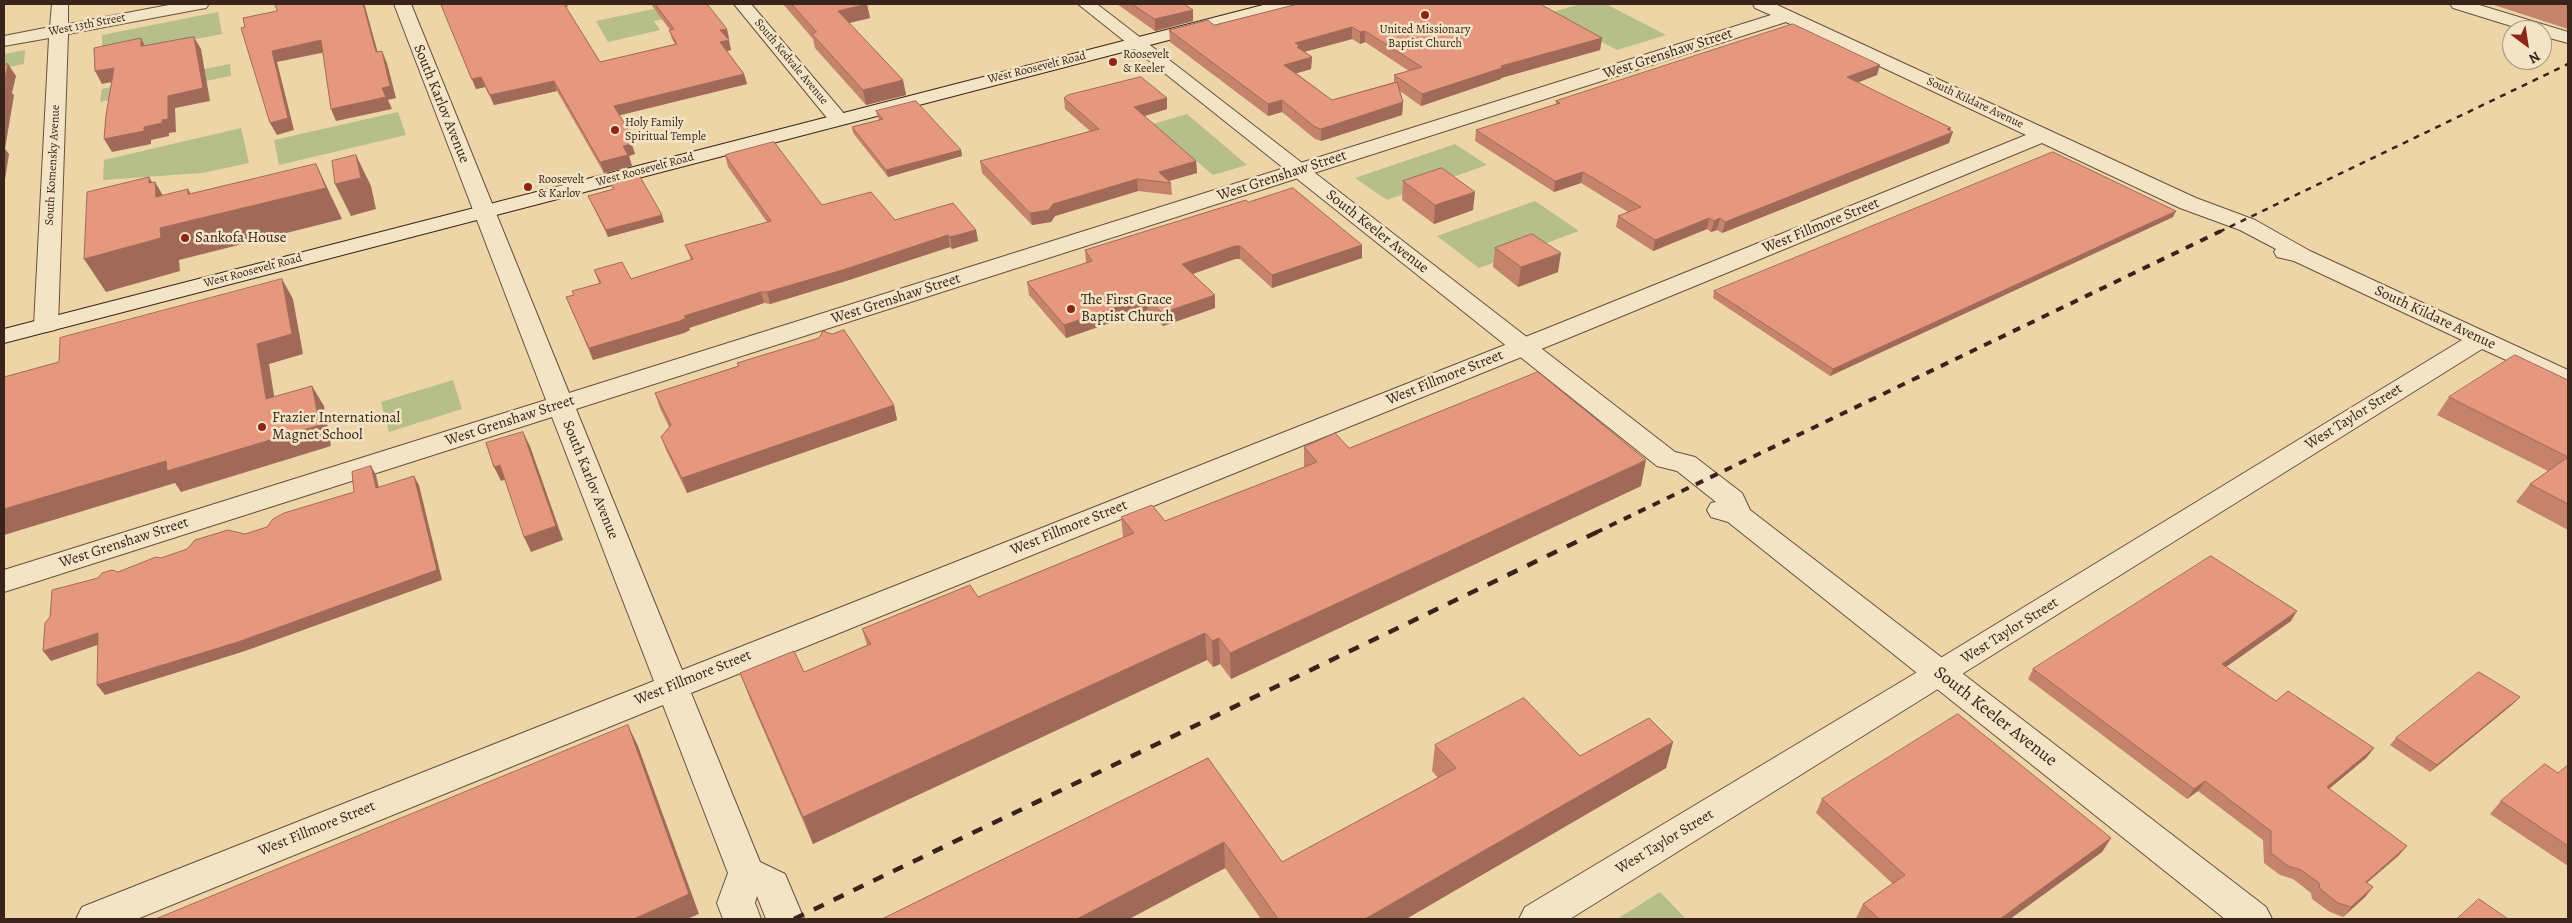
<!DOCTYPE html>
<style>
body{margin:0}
#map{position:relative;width:2572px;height:923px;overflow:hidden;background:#edd5a7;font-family:Alegreya,serif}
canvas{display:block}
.frame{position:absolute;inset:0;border:5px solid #3a231a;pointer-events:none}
.north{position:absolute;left:2502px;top:20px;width:50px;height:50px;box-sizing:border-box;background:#f3e4c6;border:1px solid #a99781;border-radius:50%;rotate:149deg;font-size:14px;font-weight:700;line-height:20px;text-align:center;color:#3a231a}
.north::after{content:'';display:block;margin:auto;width:18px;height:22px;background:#8f2418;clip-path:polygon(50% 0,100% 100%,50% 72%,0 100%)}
</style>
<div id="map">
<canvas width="2572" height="923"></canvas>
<div class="frame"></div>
<div class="north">N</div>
</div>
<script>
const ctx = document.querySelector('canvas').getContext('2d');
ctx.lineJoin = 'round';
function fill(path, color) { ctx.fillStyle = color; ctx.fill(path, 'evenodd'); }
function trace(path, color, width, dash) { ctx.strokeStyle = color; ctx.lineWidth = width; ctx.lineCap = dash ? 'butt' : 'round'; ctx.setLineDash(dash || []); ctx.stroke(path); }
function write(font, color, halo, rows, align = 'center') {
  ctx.font = font + ' Alegreya,serif'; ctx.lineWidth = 5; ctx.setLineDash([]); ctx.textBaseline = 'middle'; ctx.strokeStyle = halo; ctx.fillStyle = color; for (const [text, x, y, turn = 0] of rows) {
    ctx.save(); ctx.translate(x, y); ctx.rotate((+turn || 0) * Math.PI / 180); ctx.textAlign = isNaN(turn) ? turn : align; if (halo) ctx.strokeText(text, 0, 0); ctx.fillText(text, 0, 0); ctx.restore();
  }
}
const green = new Path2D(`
 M678 4 708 10 654 21 660 30 608 42 596 21Z
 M1581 4H1606L1666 35 1617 50 1549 13Z
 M218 12 222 34 102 57V35Z
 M25 50 24 64 4 68V54Z
 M230 64 231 76 100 102 102 89Z
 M398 112 406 135 279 165 274 140Z
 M1187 114 1247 165 1213 175 1153 124Z
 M241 128 249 163 202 173 103 180 104 160Z
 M1455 144 1487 165 1387 200 1355 178Z
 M1535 201 1579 231 1479 268 1437 236Z
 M453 380 462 409 389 432 381 402Z
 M1660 892 1686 919H1617Z`);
const minor = new Path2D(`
 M52 4H68V24L174 4H209L206 8 200 9 68 34 58 325 55 330 46 332 37 330 34 325 49 38 4 46V36L50 27Z
 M394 4H411L569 393 1771 15 1755 8 1753 4H1775L2196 198 2255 220 2310 251 2568 370V388L2482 349 1570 919H1519L1525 907 1929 665 2462 340 2294 261 2277 257 2274 252 2276 249 2240 230 2180 208 2042 143 1566 339 691 693 760 862 785 874 804 919H766L757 896 755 903 761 919H723L717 903 728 873 663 705 137 919H76L82 907 654 681 552 417 4 592V570L546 400ZM1786 22 2026 135 1548 328 682 670 576 409Z
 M734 4H751L846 116 849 120 846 124H832Z`);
const tertiary = new Path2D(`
 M1078 4H1097L1675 452 1695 457 1742 493 1750 510 2266 907 2272 919H2225L1728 522 1711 517 1707 510 1711 503 1716 502 1677 471 1657 466Z
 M2450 4H2476L2568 32V43L2542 36V30H2524L2453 8Z`);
const secondary = new Path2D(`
 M1267 4H1295L1292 8 4 343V329Z`);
const railFar2 = new Path2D(`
 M2219 232 2568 64`);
const railFar1 = new Path2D(`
 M1595 533 2221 231`);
const rail = new Path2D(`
 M794 919 1597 532`);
const wall = new Path2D(`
 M441 4H567L568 7H566L600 62 675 44 672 39 669 30H670L651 4H707L729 38 728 39 731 50 727 51 744 74 747 84 619 115 629 131 632 141 630 142 635 154 629 156 632 166 604 173 557 91 494 105 485 87 476 89Z
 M783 4H867L870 18 849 23 903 80 906 95 866 105 815 48 813 39Z
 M1117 4H1184L1193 21 1155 31Z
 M1298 4 1602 38 1600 50 1501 78V79L1421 106 1400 91 1403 102 1402 115 1321 141 1315 139 1282 112 1268 116 1170 42 1169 30 1214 25ZM1352 39 1360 44 1365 42 1409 71 1394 75V82L1332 100 1296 73 1311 69 1312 57 1304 52Z
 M2491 4H2568V29Z
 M1877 75 1857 82 1951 128 1950 131 1949 143 1722 233 1717 230 1711 232 1707 229 1653 251 1616 227 1618 216 1628 212 1581 183 1554 192 1475 141 1476 130 1556 104V101Z
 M1064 98H1167V109L1144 116 1196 161 1197 173 1169 181 1171 183 1172 195 1138 191 1055 216 1051 222 1032 225 982 173 980 161 1090 131 1065 109Z
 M876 111 961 150 962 156 888 177 853 133 852 127 879 120 878 118Z
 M725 155 822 205 895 220 976 230 978 241 952 249 950 247 849 280 770 304 764 303 689 328 690 330 684 333 593 360 566 297 574 295 599 283 594 270 631 279 691 260 685 245 767 222 728 167Z
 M609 180 664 222 608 237 591 202 588 196 613 189Z
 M1403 181 1473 210 1434 224 1402 200Z
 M1248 202 1362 258 1272 288 1240 259H1235L1193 274 1215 295V308L1163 326 1148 310 1066 338 1029 295 1027 282 1086 263 1085 250Z
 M2173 217 1830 376 1713 298 1714 291Z
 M1495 248 1558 272 1518 287 1493 267Z
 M737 363 894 405 897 420 687 493 667 452 661 437 669 427 660 408 655 393 738 366Z
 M2568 380V530L2516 502 2530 484 2548 471 2437 415 2449 397Z
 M1304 447 1349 448 1641 486 1231 679 1220 664 1213 667 1207 660 813 844 750 699 740 673 804 672 867 645 862 629 978 597 1123 537 1121 517 1165 521 1304 467Z
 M2291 621 2226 667 2276 701 2374 748 2366 758 2329 789 2407 846 2398 856 2367 883 2373 887 2365 897 2343 917 2330 912 2312 899 2311 893 2293 879 2280 875 2264 863 2263 840 2198 791 2187 799 2028 679 2033 669Z
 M2513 704 2430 772 2390 745 2396 738Z
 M1673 742 1666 768 1406 919H1261L1225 868 1129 919H882L1208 758 1282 862 1438 778 1432 771 1435 745 1580 756Z
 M2568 765V866L2490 814 2501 801 2558 773Z
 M1822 799 2111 838 2102 852 2010 919H1857L1856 918 1863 904 1893 884 1816 813Z`);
const shadedWall = new Path2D(`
 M363 4H364L365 6 381 64 376 52Z
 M867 4 870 18 841 25 838 11Z
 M1193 10V21L1155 31V19Z
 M1352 27V39L1300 53 1295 43Z
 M727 29 729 38 723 40 720 30Z
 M1365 31V42L1360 44V32Z
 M194 37 201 49 210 101 175 108 176 132 169 133V136L151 140V144L112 152 104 139 144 127 168 96Z
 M141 38 147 50 141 46Z
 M1602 38 1600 50 1501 78V79L1421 106 1422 94 1501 66Z
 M321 40 326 52 277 62 294 130 277 135 270 123 272 51Z
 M729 40 731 50 723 52 720 42Z
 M382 51 387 63 396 98 388 100 392 109 336 121 331 109 382 88Z
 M1312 57 1311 69 1284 77V65Z
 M8 64 16 76 12 93 14 95 5 149 9 154 4 186V84Z
 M1880 65 1877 75 1844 88 1847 77Z
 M114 68 121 80 102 84 95 71Z
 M744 74 747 84 617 116 614 106Z
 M481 77 485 87 476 89 472 79Z
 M903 80 906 95 866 105 863 90Z
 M554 81 557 91 494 105 490 95Z
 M1167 98V109L1135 119 1134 107Z
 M1282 100V112L1268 116V104Z
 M1403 102 1402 115 1321 141V129Z
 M1951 128 1948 134 1953 132 1949 143 1722 233 1725 222Z
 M629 131 632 141 628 142 624 132Z
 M632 144 635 154 629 156 632 166 604 173 600 162 623 146Z
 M961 150 962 156 888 177 886 170Z
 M356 155 371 186 376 209 351 216 335 184Z
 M1196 161 1197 173 1165 182 1159 172Z
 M316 164 342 219 179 260 180 271 106 292 84 259 156 197 149 183V177L155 187V182L174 214 188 194V189L204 217Z
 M1583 172 1581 183 1554 192 1555 181Z
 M1137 179 1138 191 1055 216 1051 222 1032 225 1030 213 1053 204Z
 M1475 192 1473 210 1434 224 1435 205Z
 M2176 211 2173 217 1830 376 1833 369Z
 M662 215 664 222 608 237 606 230Z
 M1709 218 1707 229 1653 251 1655 240Z
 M1720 218 1717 230 1711 232 1714 221Z
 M976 230 978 241 952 249 950 237Z
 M948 235 950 247 849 280 770 304 767 292Z
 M1362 245V258L1272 288V275Z
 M1235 246H1240V259H1235L1183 277 1182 264Z
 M1561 253 1558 272 1518 287 1521 267Z
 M282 279 293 299 303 354 269 364 278 420 266 399 257 344Z
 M761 292 764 303 689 328 690 330 684 333 593 360 589 348 684 316Z
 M1215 295V308L1163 326 1162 313Z
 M1147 297 1148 310 1066 338 1064 325Z
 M312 386 324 406 331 446 181 492 175 483 4 535V509Z
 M894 405 897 420 687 493 682 478Z
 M523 432 530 446 563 540 531 552 524 537Z
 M1646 460 1641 486 1231 679 1230 653Z
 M500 465 507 479 501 481 494 467Z
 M371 466 376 475 381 497 376 488Z
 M414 476 419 485 442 580 245 651 105 695 97 685Z
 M2297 611 2291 621 2216 674 2222 664Z
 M4 614 5 615 4 632Z
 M98 633 106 642 51 661 43 651Z
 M1205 633 1207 660 813 844 803 817Z
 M1219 638 1220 664 1213 667 1212 641Z
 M2520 697 2513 704 2430 772 2437 765Z
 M628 725 638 746 699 914 687 919H634Z
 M1673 742 1666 768 1406 919H1365Z
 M2374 748 2366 758 2319 797 2327 787Z
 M2205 781 2198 791 2187 799 2194 789Z
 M2111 838 2102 852 2010 919H2000Z
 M1224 842 1225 868 1129 919H1077Z
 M2407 846 2398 856 2357 891 2366 882Z
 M2373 887 2365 897 2343 917 2351 907Z`);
const building = new Path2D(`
 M275 4H363L376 52 382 51 390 86 382 88 386 97 331 109 321 40 272 51 288 118 270 123 241 28 245 27 243 18 277 11Z
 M441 4H564L600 62 677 44 669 30 674 29 655 4H707L727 29 720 30 729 40 720 42 744 74 614 106 629 131 624 132 632 144 623 146 628 155 600 162 554 81 490 95 481 77 472 79Z
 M792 4H867L838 11 903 80 863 90 812 34 816 32Z
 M1132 4H1184L1193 10 1155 19Z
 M1298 4H1540L1602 38 1501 66 1502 68 1422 94 1394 75 1422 67 1365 31 1360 32 1352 27 1295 43 1300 46 1297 47 1312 57 1284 65 1332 100 1397 82 1403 102 1321 129 1315 127 1282 100 1268 104 1169 30 1208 20 1214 25Z
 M1793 24 1880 65 1847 77 1951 128 1947 129 1953 132 1725 222 1720 218 1714 221 1709 218 1655 240 1618 216 1641 207 1583 172 1555 181 1476 130 1560 103 1556 101Z
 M194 37 203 88 168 96V119L162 120V123L144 127V131L104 139 106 115 114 68 95 71 94 48 141 38V46Z
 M8 64 4 83V65Z
 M1141 77 1167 98 1134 107 1196 161 1159 172 1171 183 1137 179 1053 204 1049 210 1030 213 980 161 1099 129 1064 98 1068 95Z
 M6 83 4 95V84Z
 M916 101 961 150 886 170 852 127 883 119 876 111Z
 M774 142 822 205 871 192 895 220 953 203 976 230 950 237 948 235 846 269 767 292H761L684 316 686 318 680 321 589 348 566 297 574 295 572 291 601 283 594 270 622 262 631 279 693 259 685 245 771 221 725 155 731 153Z
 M2053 152 2176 211 1833 369 1714 291Z
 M356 155 361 178 335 184 332 161Z
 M316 164 326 188 160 228 161 238 84 259 87 192 149 177V183L155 182 156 197 188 189V194Z
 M1442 168 1475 192 1435 205 1403 181Z
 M638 173 662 215 606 230 588 196 614 189 609 180Z
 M1293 188 1362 245 1272 275 1240 246H1235L1182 264 1215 295 1162 313 1147 297 1064 325 1027 282 1092 261 1085 250 1246 200 1248 202Z
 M1532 234 1561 253 1521 267 1495 248Z
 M282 279 292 334 257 344 266 399 312 386 320 425 167 471 166 461 4 509V377L59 362 60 338Z
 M844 330 894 405 682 478 661 437 671 425 655 393 739 366 737 363 819 338 823 331 832 334Z
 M2515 355 2568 380V504L2530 484 2568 457 2449 397Z
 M1538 372 1646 460 1230 653 1219 638 1212 641 1205 633 803 817 740 673 794 651 804 672 871 644 862 629 970 585 978 597 1134 533 1121 517 1152 505 1165 521 1317 462 1304 447 1335 433 1349 448Z
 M523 432 556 526 524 537 500 465 494 467 486 443Z
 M371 466 376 488 414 476 437 570 238 642 97 685 98 633 43 651 45 623 50 617 52 590 98 578 102 573 112 570 118 572 156 557 161 558 187 549 195 540 228 530 245 534 267 527 273 519 284 513 354 492 352 472Z
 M2211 556 2297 611 2222 664 2276 701 2288 691 2374 748 2327 787 2407 846 2366 882 2373 887 2351 907 2338 903 2320 889 2319 883 2301 870 2288 866 2271 853V831L2205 781 2194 789 2033 669Z
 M2479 672 2520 697 2437 765 2396 738Z
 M1524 698 1580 756 1649 718 1673 742 1365 919H1278L1224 842 1077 919H882L1208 758 1282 862 1456 768 1435 745Z
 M1958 714 2111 838 2000 919H1879L1863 904 1905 875 1822 799Z
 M628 725 689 894 634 919H156Z
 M2545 764 2558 773 2568 765V846L2501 801Z
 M2479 899 2508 919H2457Z`);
const markers = [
 [1425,15,5,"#8f2418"],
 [1113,62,5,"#8f2418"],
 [615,130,5,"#8f2418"],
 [528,187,5,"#8f2418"],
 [185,238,5,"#8f2418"],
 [1071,309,5,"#8f2418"],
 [262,427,5,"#8f2418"]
];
const farStreetnames = [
 ["West 13th Street",87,25,-11],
 ["South Kedvale Avenue",791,62,50],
 ["West Roosevelt Road",1037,68,-14],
 ["South Kildare Avenue",1975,103,25],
 ["South Komensky Avenue",53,165,-87],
 ["West Roosevelt Road",645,170,-15],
 ["West Roosevelt Road",253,271,-15]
];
const farPoinames = [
 ["United Missionary",1425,30,"center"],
 ["Baptist Church",1425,44,"center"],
 ["Roosevelt",1123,55],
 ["& Keeler",1123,69],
 ["Holy Family",625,123],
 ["Spiritual Temple",625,137],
 ["Roosevelt",538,180],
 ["& Karlov",538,194]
];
const streetNames = [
 ["West Grenshaw Street",1668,54,-18],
 ["South Karlov Avenue",441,104,68],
 ["West Grenshaw Street",1282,176,-18],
 ["West Fillmore Street",1821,226,-22],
 ["South Keeler Avenue",1377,232,38],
 ["West Grenshaw Street",896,299,-18],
 ["South Kildare Avenue",2435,318,25],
 ["West Fillmore Street",1445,378,-22],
 ["West Taylor Street",2354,417,-32],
 ["West Grenshaw Street",510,421,-18],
 ["South Karlov Avenue",590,480,68],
 ["West Fillmore Street",1069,528,-22],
 ["West Grenshaw Street",124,543,-18],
 ["West Taylor Street",2010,631,-32],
 ["West Fillmore Street",693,678,-22],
 ["West Fillmore Street",317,829,-22],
 ["West Taylor Street",1665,842,-31]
];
const poiNames = [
 ["Sankofa House",195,238],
 ["The First Grace",1081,300],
 ["Baptist Church",1081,317],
 ["Frazier International",272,418],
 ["Magnet School",272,435]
];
const nearStreetnames = [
 ["South Keeler Avenue",1995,717,38]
];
fill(green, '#b6be89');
trace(minor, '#67503d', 2);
trace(tertiary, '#67503d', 2);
trace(secondary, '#3a231a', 2);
fill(minor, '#f3e4c6');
fill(tertiary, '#f3e4c6');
fill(secondary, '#f3e4c6');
trace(railFar2, '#3a231a', 2.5, [6, 6]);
trace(railFar1, '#3a231a', 4, [8, 8]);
trace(rail, '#3a231a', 4.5, [11, 11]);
fill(wall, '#c6836c');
fill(shadedWall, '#a16a58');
fill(building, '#e6987e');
trace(building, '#a16a58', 1);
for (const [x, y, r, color] of markers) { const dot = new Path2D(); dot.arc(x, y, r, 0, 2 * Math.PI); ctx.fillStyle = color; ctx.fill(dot); trace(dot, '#f3e4c6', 2); }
write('12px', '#3a231a', '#f3e4c6', farStreetnames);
write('12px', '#3a231a', '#f3e4c6', farPoinames, 'left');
write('15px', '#3a231a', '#f3e4c6', streetNames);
write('15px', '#3a231a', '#f3e4c6', poiNames, 'left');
write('18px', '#3a231a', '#f3e4c6', nearStreetnames);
</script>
